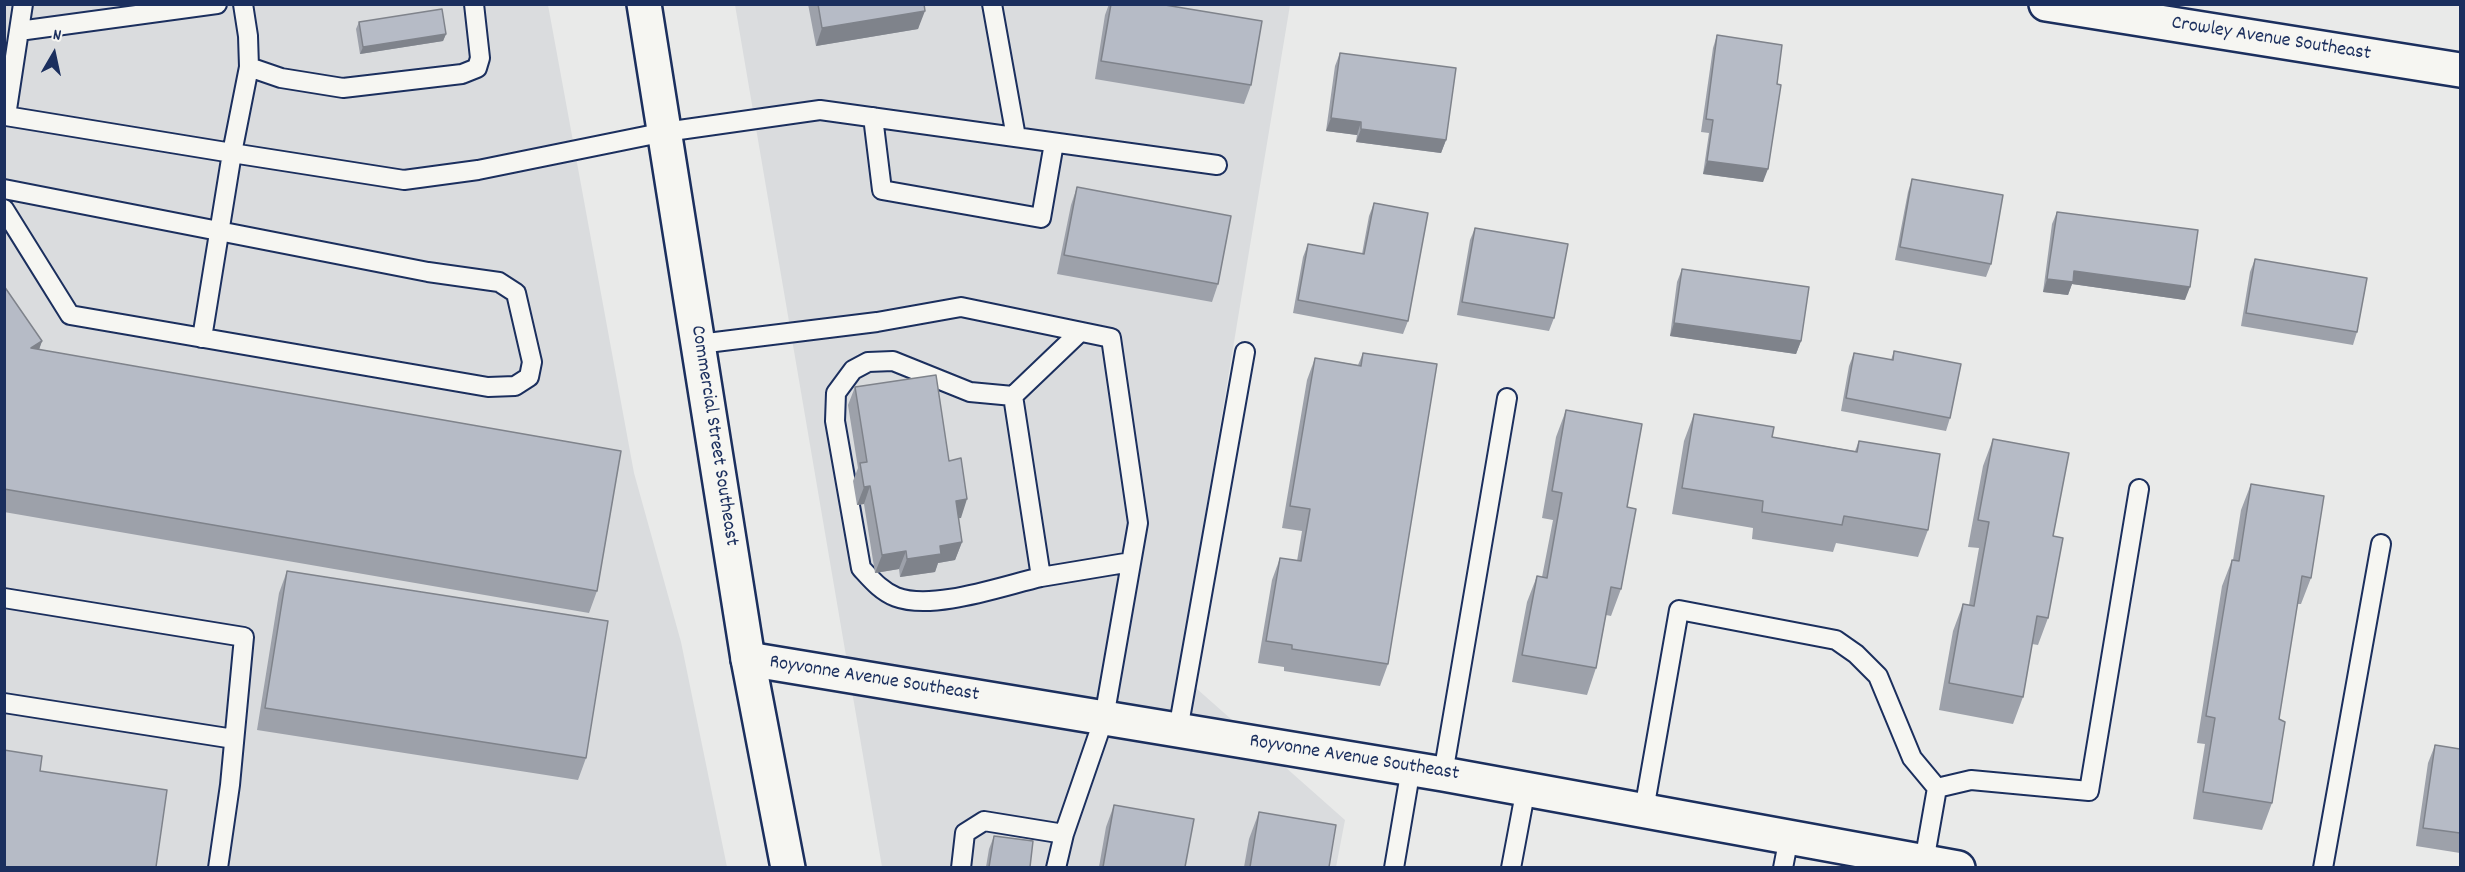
<!DOCTYPE html>
<style>
body{margin:0}
#map{position:relative;width:2465px;height:872px;overflow:hidden;background:#e9eae9;font-family:Dekko,sans-serif}
canvas{display:block}
.frame{position:absolute;inset:0;border:6px solid #1b2f5e;pointer-events:none}
.north{position:absolute;left:24px;top:24px;width:60px;height:60px;-webkit-text-stroke:4px #f6f6f2;paint-order:stroke;rotate:9deg;font-size:16px;font-weight:700;line-height:24px;text-align:center;color:#1b2f5e}
.north::after{content:'';display:block;margin:auto;width:21px;height:27px;background:#1b2f5e;clip-path:polygon(50% 0,100% 100%,50% 72%,0 100%)}
</style>
<div id="map">
<canvas width="2465" height="872"></canvas>
<div class="frame"></div>
<div class="north">N</div>
</div>
<script>
const ctx = document.querySelector('canvas').getContext('2d');
ctx.lineJoin = 'round';
function fill(path, color) { ctx.fillStyle = color; ctx.fill(path, 'evenodd'); }
function trace(path, color, width, dash) { ctx.strokeStyle = color; ctx.lineWidth = width; ctx.lineCap = dash ? 'butt' : 'round'; ctx.setLineDash(dash || []); ctx.stroke(path); }
function write(font, color, halo, rows, align = 'center') {
  ctx.font = font + ' Dekko,sans-serif'; ctx.lineWidth = 6; ctx.setLineDash([]); ctx.textBaseline = 'middle'; ctx.strokeStyle = halo; ctx.fillStyle = color; for (const [text, x, y, turn = 0] of rows) {
    ctx.save(); ctx.translate(x, y); ctx.rotate((+turn || 0) * Math.PI / 180); ctx.textAlign = isNaN(turn) ? turn : align; if (halo) ctx.strokeText(text, 0, 0); ctx.fillText(text, 0, 0); ctx.restore();
  }
}
const built = new Path2D(`
 M5 5H548L634 473 681 642 727 867 5 868Z
 M735 5H1290L1179 673 1345 820 1336 867H882Z`);
const service = new Path2D(`
 M23 4 6 116 232 153 202 338
 M243 4 248 36 249 67 232 153 404 180 478 170 665 132 820 110 1217 165
 M992 4 1016 137
 M19 31 217 4
 M249 67 281 78 343 88 462 74 477 68 480 58 474 4
 M873 117 882 190 1041 218 1054 143
 M4 189 428 272 499 282 516 293 532 362 529 377 515 386 488 387 70 315 4 209
 M1080 332 1013 396 1041 577 1131 562
 M699 344 877 322 961 307 1111 338 1138 523 1104 718 1064 834 1056 868
 M1013 396 970 392 893 361 868 362 853 370 836 393 835 421 861 568C872 580 881 591 896 597 933 611 1002 586 1041 577
 M4 598 244 637 230 785 218 868
 M4 703 234 739
 M1178 730 1245 352
 M1443 774 1507 398
 M1937 788 1971 780 2089 791 2139 489
 M1644 810 1679 610 1836 640 1856 654 1878 676 1912 758 1937 788 1924 862
 M961 868 965 833 984 821 1064 834
 M1394 868 1411 768
 M1511 868 1526 788
 M1783 868 1789 837
 M2323 868 2381 544`);
const minor = new Path2D(`
 M2046 4 2460 70
 M748 659 1443 774 1958 868`);
const primary = new Path2D(`
 M644 4 748 659 788 868`);
const wall = new Path2D(`
 M808 4H924L918 29 816 46Z
 M1109 4H1159L1251 85 1244 104 1095 79 1105 15Z
 M359 22 446 34 443 41 360 54 356 29Z
 M1717 35 1777 84 1763 182 1703 174 1709 133 1701 132 1713 48Z
 M1340 53 1446 140 1441 153 1356 142 1357 135 1326 131 1335 66Z
 M1912 179 1991 264 1986 277 1895 260 1908 192Z
 M1077 187 1218 284 1212 302 1057 274 1071 205Z
 M1374 203 1408 321 1403 334 1293 313 1303 257 1308 244 1362 254 1369 216Z
 M2057 212 2185 300 2072 284 2068 295 2043 292 2052 224Z
 M1475 228 1554 318 1549 331 1457 315 1470 240Z
 M2255 259 2357 332 2353 345 2241 326 2250 272Z
 M1682 269 1801 341 1796 354 1670 336 1677 282Z
 M4 286 42 341 39 350 597 591 589 613 4 512Z
 M1894 351 1950 418 1946 431 1841 411 1849 366 1854 353 1891 360Z
 M1363 353 1388 664 1380 686 1284 671V667L1258 663 1272 580 1280 558 1297 561 1302 531 1282 528 1307 380 1315 358 1358 365Z
 M855 387 949 461 961 518H958L962 542 955 560 938 563 935 572 900 577 899 569 875 573 864 504 857 505 853 481 858 468 848 405Z
 M1566 410 1627 507 1621 589 1611 616 1606 615 1596 668 1587 695 1512 682 1527 602 1537 576 1542 577 1553 520 1542 518 1556 437Z
 M1694 414 1772 437 1855 451 1859 441 1928 530 1918 557 1836 543 1833 552 1752 539 1753 528 1672 514 1684 441Z
 M1993 439 2053 536 2048 618 2038 645 2032 644 2023 697 2013 724 1939 710 1953 631 1963 604 1969 605 1979 548 1968 547 1983 466Z
 M2251 484 2311 578 2301 604H2297L2279 719 2272 803 2262 830 2193 819 2205 744 2197 743 2222 586 2232 560H2233L2241 510Z
 M287 571 586 758 578 780 257 730 279 593Z
 M2435 745 2460 749V853L2416 846 2428 763Z
 M1114 805 1185 867H1099L1106 827Z
 M1259 812 1329 867H1244L1249 839Z
 M994 836 1030 867H986L989 849Z`);
const shadedWall = new Path2D(`
 M925 11 918 29 816 46 822 28Z
 M446 34 443 41 360 54 363 47Z
 M1331 118 1361 122 1357 135 1326 131Z
 M1361 129 1446 140 1441 153 1356 142Z
 M1707 161 1768 169 1763 182 1703 174Z
 M2074 271 2190 287 2185 300 2072 284 2068 295 2043 292 2047 279Z
 M1674 323 1801 341 1796 354 1670 336Z
 M42 341 34 363 31 348Z
 M870 486 864 504 857 505 864 487Z
 M967 499 961 518 949 519 956 501Z
 M962 542 955 560 938 563 935 572 900 577 907 559 940 546Z
 M906 551 899 569 875 573 882 555Z`);
const building = new Path2D(`
 M818 4H924L925 11 822 28Z
 M1111 4H1159L1262 21 1251 85 1101 61Z
 M442 9 446 34 363 47 359 22Z
 M1717 35 1782 45 1777 84 1781 85 1768 169 1707 161 1713 120 1706 119Z
 M1340 53 1456 68 1446 140 1361 129V122L1331 118Z
 M1912 179 2003 195 1991 264 1900 247Z
 M1077 187 1231 216 1218 284 1064 255Z
 M1374 203 1428 213 1408 321 1298 300 1308 244 1364 254Z
 M2057 212 2198 230 2190 287 2074 271 2073 282 2047 279Z
 M1475 228 1568 244 1554 318 1462 302Z
 M2255 259 2367 278 2357 332 2246 313Z
 M1682 269 1809 287 1801 341 1674 323Z
 M4 286 42 341 31 348 621 451 597 591 4 489Z
 M1894 351 1961 364 1950 418 1846 398 1854 353 1893 360Z
 M1363 353 1437 364 1388 664 1292 649V645L1266 641 1280 558 1301 561 1310 509 1290 506 1315 358 1361 366Z
 M936 375 949 461 961 458 967 499 956 501 962 542 940 546 941 554 907 559 906 551 882 555 870 486 864 487 860 463 867 462 855 387Z
 M1566 410 1642 424 1627 507 1636 509 1621 589 1611 587 1596 668 1522 655 1537 576 1547 578 1562 493 1552 491Z
 M1694 414 1774 427 1772 437 1857 452 1859 441 1940 454 1928 530 1844 516 1842 525 1762 512 1763 501 1682 488Z
 M1993 439 2069 453 2053 536 2063 538 2048 618 2037 616 2023 697 1949 683 1963 604 1974 606 1989 522 1978 520Z
 M2251 484 2324 496 2311 578 2302 576 2279 719 2285 722 2272 803 2203 792 2215 718 2206 716 2232 560 2239 561Z
 M287 571 608 621 586 758 265 708Z
 M2435 745 2460 749V833L2423 828Z
 M4 750 42 756 40 771 167 790 156 867H4Z
 M1114 805 1194 819 1185 867H1103Z
 M1259 812 1336 825 1329 867H1250Z
 M994 836 1033 841 1030 867H989Z`);
const streetNames = [
 ["Crowley Avenue Southeast",2271,40,9],
 ["Commercial Street Southeast",713,436,81],
 ["Royvonne Avenue Southeast",874,680,9],
 ["Royvonne Avenue Southeast",1354,759,9]
];
fill(built, '#dadcde');
trace(service, '#1b2f5e', 22);
trace(minor, '#1b2f5e', 38);
trace(primary, '#1b2f5e', 38);
trace(service, '#f6f6f2', 18);
trace(minor, '#f6f6f2', 33);
trace(primary, '#f6f6f2', 33);
fill(wall, '#9da1aa');
fill(shadedWall, '#7f838b');
fill(building, '#b6bbc6');
trace(building, '#7f838b', 1.5);
write('20px', '#1b2f5e', '#f6f6f2', streetNames);
</script>
